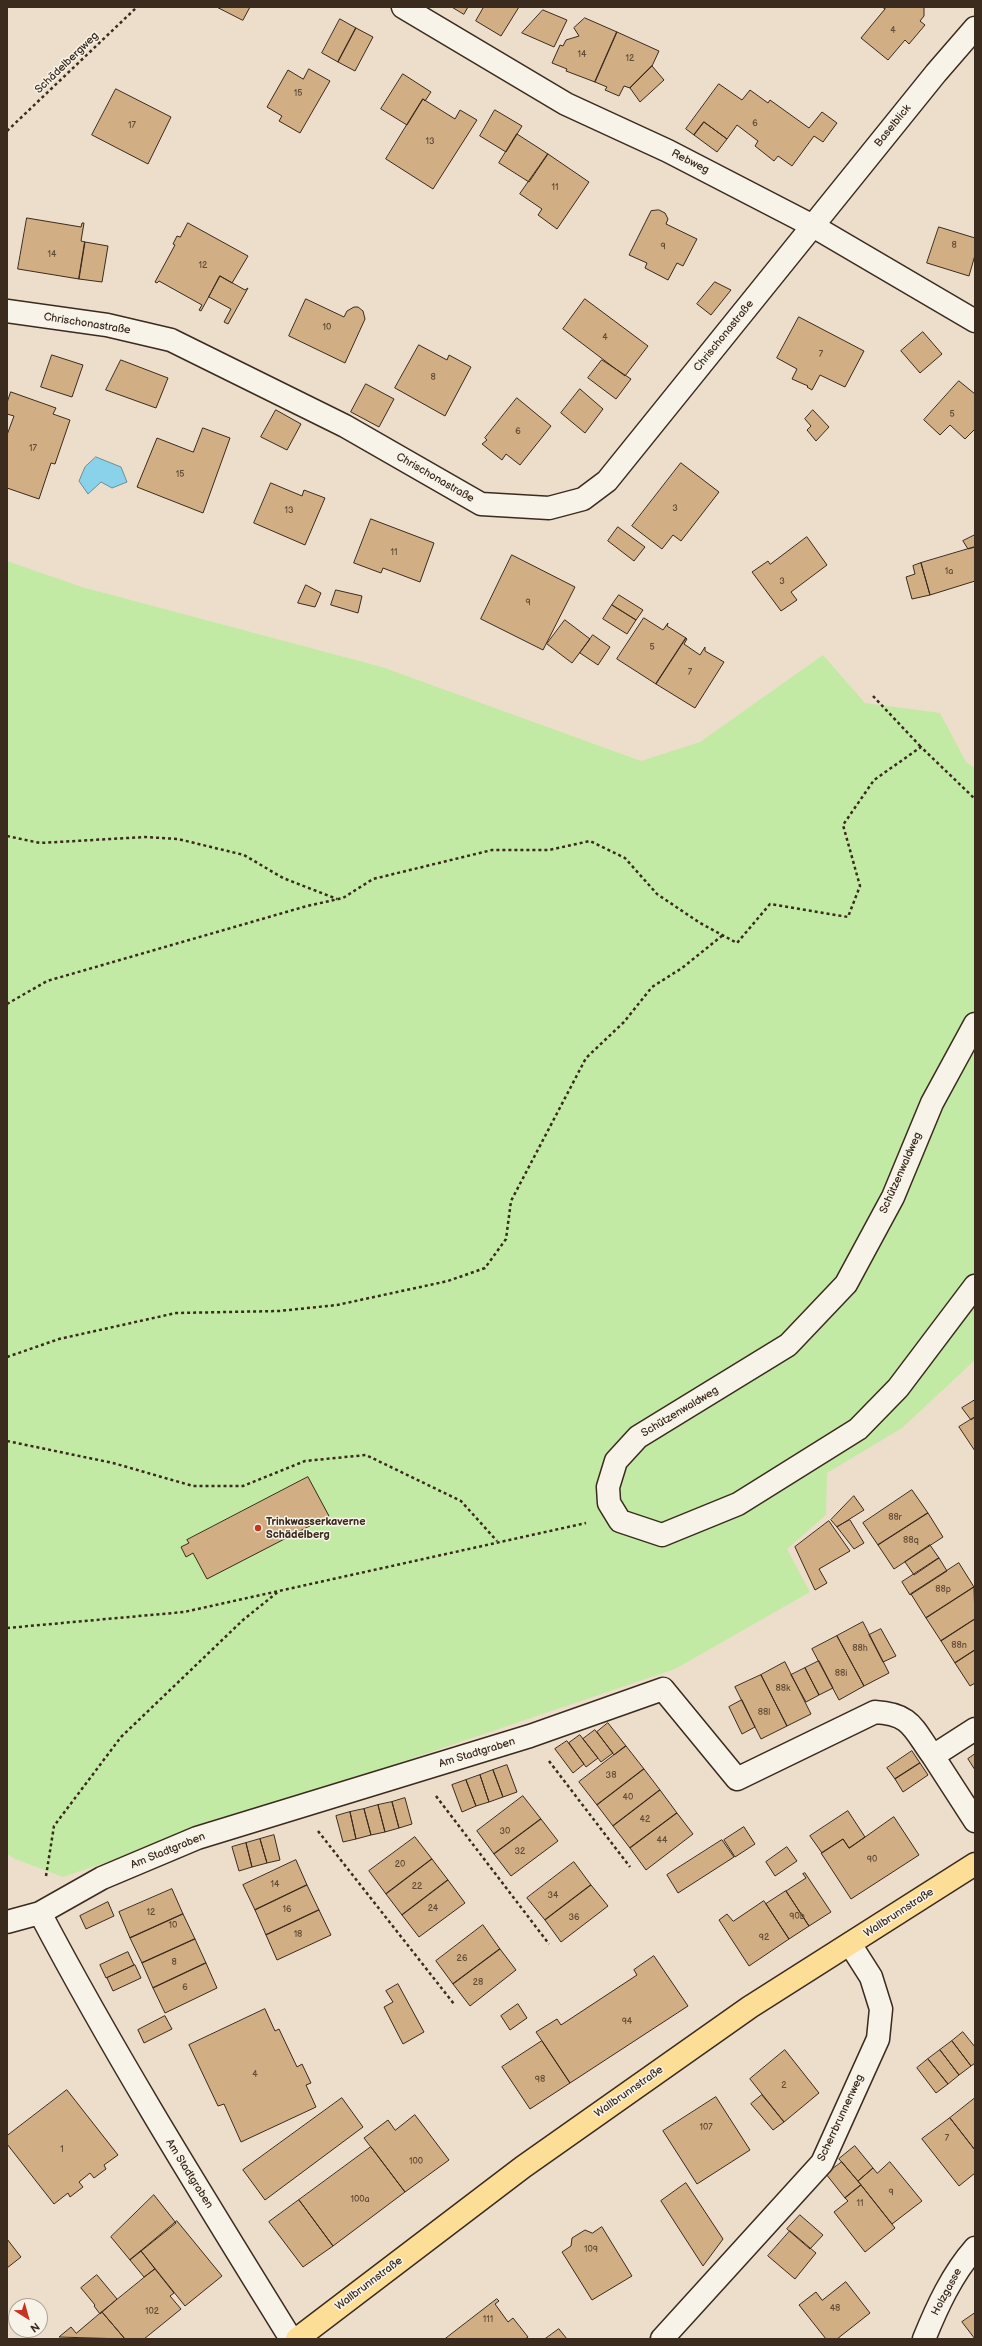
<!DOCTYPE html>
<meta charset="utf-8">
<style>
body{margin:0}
#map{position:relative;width:982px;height:2346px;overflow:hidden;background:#ecdeca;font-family:"Balsamiq Sans",sans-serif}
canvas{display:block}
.frame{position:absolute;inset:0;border:8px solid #3b2a1e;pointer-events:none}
.north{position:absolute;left:8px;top:2298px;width:40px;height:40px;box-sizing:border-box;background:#f7f3e8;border:1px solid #aca397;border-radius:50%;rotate:143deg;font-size:11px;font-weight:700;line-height:16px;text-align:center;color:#3b2a1e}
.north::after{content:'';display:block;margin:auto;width:14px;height:18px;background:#c8321e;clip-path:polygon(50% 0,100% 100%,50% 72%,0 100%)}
</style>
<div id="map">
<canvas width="982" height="2346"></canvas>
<div class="frame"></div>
<div class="north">N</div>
</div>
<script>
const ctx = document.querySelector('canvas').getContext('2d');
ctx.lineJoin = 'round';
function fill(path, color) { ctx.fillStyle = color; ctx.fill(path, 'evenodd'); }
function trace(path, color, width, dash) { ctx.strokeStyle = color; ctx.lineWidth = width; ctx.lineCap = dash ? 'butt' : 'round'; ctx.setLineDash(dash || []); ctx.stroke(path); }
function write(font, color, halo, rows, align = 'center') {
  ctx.font = font + ' "Balsamiq Sans",sans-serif'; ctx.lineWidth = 3; ctx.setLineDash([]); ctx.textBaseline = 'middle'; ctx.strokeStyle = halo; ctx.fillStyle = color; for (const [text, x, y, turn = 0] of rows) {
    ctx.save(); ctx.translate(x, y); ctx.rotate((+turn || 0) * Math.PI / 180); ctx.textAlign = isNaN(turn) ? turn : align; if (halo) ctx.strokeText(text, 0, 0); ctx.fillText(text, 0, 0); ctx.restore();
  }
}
const green = new Path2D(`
 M7 561 82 587 382 667 641 761 700 742 823 655 865 703 940 713 966 762 975 768V1360L902 1428 827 1473 826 1515 787 1549 810 1592 675 1669 63 1877 15 1859 7 1854Z`);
const water = new Path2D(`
 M96 457 121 467 127 482 112 488 101 482 88 494 79 481 85 467Z`);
const building = new Path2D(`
 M217 7H250L243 20Z
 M452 7H468L464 14Z
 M484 7H519L501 36 476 21Z
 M882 7H924V16L920 21 925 25 909 44 905 40 888 60 861 38 885 9Z
 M543 10 567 20 554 47 522 33Z
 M585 18 617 32 595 82 566 71 567 69 552 63 560 45 563 46 566 40 579 36 574 28Z
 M340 19 356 28 338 62 322 53Z
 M356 28 373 37 355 71 338 62Z
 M617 32 659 51 652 66 630 88 624 86 619 96 605 90 607 87 595 82Z
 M652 66 664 80 640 102 630 88Z
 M309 69 330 81 300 133 279 121 282 116 267 107 288 70 303 79Z
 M403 74 431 92 425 101 423 99 407 125 381 109Z
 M719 84 742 100 750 90 768 103 770 100 809 128 822 112 837 123 823 142 814 136 792 166 778 156 774 161 755 146 758 141 737 125 727 139 704 122 694 135 686 129Z
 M116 89 171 117 148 164 92 135Z
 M423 99 455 119 460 110 477 120 433 189 386 159Z
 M495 110 522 126 506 152 480 136Z
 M704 122 727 139 717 152 694 135Z
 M517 134 548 154 529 182 499 163Z
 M548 154 589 182 557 229 538 215 542 209 520 194Z
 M659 210 665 213 668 219 666 224 697 239 683 266 677 263 668 280 645 268 647 263 629 255 651 211Z
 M27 218 81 227 82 223H84L81 241 85 242 79 279 18 269Z
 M188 223 248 256 232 283 220 276 201 311 199 310 202 305 159 281 157 283 155 282 175 245 173 244 177 236 180 237Z
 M939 227 975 238V255L969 276 927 263Z
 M85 242 108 246 102 282 79 279Z
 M220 276 245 290 248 288 228 324 224 322 231 309 209 297Z
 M715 282 731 290 711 315 697 304Z
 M306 299 344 317 347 311 354 307H358L363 311 365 319 345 363 289 336Z
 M585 299 648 346 625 376 563 329Z
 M799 317 864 351 845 387 820 375 812 390 807 387 808 386 792 379 797 369 777 358Z
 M923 332 942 354 920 373 901 351Z
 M419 345 447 360 449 355 471 367 445 416 395 388Z
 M52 355 83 365 72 397 41 387Z
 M121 360 168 378 156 408 106 390Z
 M602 360 631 379 616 399 588 378Z
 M959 381 975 394V429L965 439 950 425 940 435 924 420Z
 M366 384 394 399 379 427 351 412Z
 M580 389 603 409 585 433 561 413Z
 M11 392 56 408 53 414 70 420 55 464 51 463 39 499 7 488V435L14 416 7 414V403Z
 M517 398 551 426 520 465 506 454 502 460 482 444 487 440 485 438Z
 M276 410 301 424 287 450 261 437Z
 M813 410 829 427 816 441 807 430 811 426 805 419Z
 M203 428 230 438 203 513 137 487 157 438 193 452Z
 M681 463 719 492 681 541 673 535 662 549 632 526Z
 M271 483 302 496 304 490 325 498 305 545 254 523Z
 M371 519 434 543 420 582 383 568 381 573 354 563Z
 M618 527 645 547 634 561 608 541Z
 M975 535V547L968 549 963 541Z
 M807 537 827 565 791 592 797 600 781 611 752 572 768 561 770 564Z
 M975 547V581L930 595 921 563Z
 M512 555 575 587 543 650 481 619Z
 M921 563 930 595 912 599 906 577 915 574 913 566Z
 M306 585 321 593 315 607 298 603Z
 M336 590 362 596 358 613 331 605Z
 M619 595 643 610 636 620 612 605Z
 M612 605 636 620 627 634 603 619Z
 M644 618 663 630 668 623 667 626 686 638 656 684 617 659Z
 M565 620 590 639 572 663 547 644Z
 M593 635 610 647 598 665 580 653Z
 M686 638 687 639 684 644 700 655 705 647V651L724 662 695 708 656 684Z
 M975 1400V1417L971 1420 962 1408Z
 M975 1417V1451L959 1427Z
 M308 1477 329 1516 207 1579 193 1553 186 1557 181 1547 189 1543 187 1540Z
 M912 1490 928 1513 878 1545 863 1523Z
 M854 1496 864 1510 837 1527 831 1520Z
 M928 1513 943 1537 894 1569 878 1545Z
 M850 1520 864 1543 854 1549 837 1527Z
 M829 1521 850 1551 819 1569 827 1583 815 1590 795 1547Z
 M930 1545 939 1558 914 1575 905 1562Z
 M939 1558 947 1571 910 1595 902 1582Z
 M959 1563 974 1587 926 1618 911 1594Z
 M974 1587 975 1619 941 1641 926 1618Z
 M975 1619V1650L955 1663 941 1641Z
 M863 1622 889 1673 864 1686 837 1636Z
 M881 1629 896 1656 883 1662 869 1635Z
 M837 1636 864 1686 839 1700 812 1649Z
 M975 1650V1683L970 1686 955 1663Z
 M819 1661 833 1688 819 1695 805 1668Z
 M785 1662 811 1714 787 1726 761 1675Z
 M805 1668 819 1695 806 1702 791 1675Z
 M761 1675 787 1726 761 1739 735 1687Z
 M742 1700 755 1727 742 1734 729 1707Z
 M608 1723 626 1746 614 1755 597 1732Z
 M595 1730 613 1753 601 1762 583 1739Z
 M580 1735 598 1758 586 1767 569 1743Z
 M567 1741 584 1764 573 1773 555 1749Z
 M626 1746 644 1769 597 1805 579 1782Z
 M912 1751 920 1763 895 1779 887 1768Z
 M975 1754V1770L968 1759Z
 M920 1763 928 1775 903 1792 895 1779Z
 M507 1765 517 1792 503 1797 493 1770Z
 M644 1769 660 1790 613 1826 597 1805Z
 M493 1770 503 1797 489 1802 480 1775Z
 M480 1775 489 1802 476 1806 466 1780Z
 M466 1780 476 1806 462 1812 452 1785Z
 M660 1790 677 1813 630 1848 613 1826Z
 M523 1796 541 1819 494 1854 477 1831Z
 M405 1798 412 1824 399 1828 392 1802Z
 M392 1802 399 1828 385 1832 378 1805Z
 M378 1805 385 1832 371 1835 364 1809Z
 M364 1809 371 1835 356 1839 350 1812Z
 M848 1811 865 1837 849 1848 843 1839 822 1853 810 1836Z
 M350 1812 356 1839 343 1842 336 1816Z
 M677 1813 693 1834 646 1870 630 1848Z
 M894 1817 919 1855 851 1899 821 1853 843 1839 849 1848Z
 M541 1819 558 1841 511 1876 494 1854Z
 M744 1827 755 1844 735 1857 724 1840Z
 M274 1835 280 1860 267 1863 260 1839Z
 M415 1837 432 1859 386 1894 369 1871Z
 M260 1839 267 1863 252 1867 246 1843Z
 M722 1840 734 1857 678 1893 667 1875Z
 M246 1843 252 1867 239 1871 232 1847Z
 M787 1847 797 1861 775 1876 766 1862Z
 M432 1859 448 1880 402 1915 386 1894Z
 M296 1860 307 1885 255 1910 243 1885Z
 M574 1862 591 1885 545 1920 527 1898Z
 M805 1873 831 1912 809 1926 786 1891 806 1878 803 1874Z
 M448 1880 465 1903 419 1937 402 1915Z
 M307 1885 319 1910 266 1935 255 1910Z
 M591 1885 608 1906 561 1942 545 1920Z
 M172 1889 183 1914 130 1938 119 1912Z
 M786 1891 809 1926 789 1939 766 1904Z
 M764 1901 789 1939 749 1966 719 1920 727 1914 733 1921Z
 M108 1902 114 1916 86 1929 80 1916Z
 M319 1910 331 1935 277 1960 266 1935Z
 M183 1914 195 1939 142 1963 130 1938Z
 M483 1925 500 1949 453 1984 436 1961Z
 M195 1939 206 1963 153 1988 142 1963Z
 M500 1949 516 1970 470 2006 453 1984Z
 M128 1952 134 1965 106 1978 100 1965Z
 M654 1956 688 2006 570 2083 536 2032 557 2019 561 2025 637 1975 634 1970Z
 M206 1963 217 1988 165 2013 153 1988Z
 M135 1965 141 1978 113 1991 107 1978Z
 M398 1984 424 2032 403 2044 384 2007 393 2002 386 1991Z
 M518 2004 527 2018 510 2030 501 2016Z
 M265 2009 275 2031 279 2029 297 2067 302 2064 311 2083 306 2085 316 2107 241 2142 224 2104 218 2106 189 2045Z
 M165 2016 172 2029 144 2043 138 2030Z
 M963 2032 975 2047V2063L971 2066 952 2041Z
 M542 2041 570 2083 530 2109 502 2067Z
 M952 2041 971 2066 959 2075 940 2050Z
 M785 2050 819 2093 784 2122 750 2079Z
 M940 2050 959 2075 948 2084 928 2059Z
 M928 2059 948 2084 936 2093 917 2068Z
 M67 2090 118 2155 104 2165 106 2169 94 2178 90 2173 79 2182 83 2187 70 2197 68 2193 54 2204 7 2144V2136Z
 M762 2095 784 2122 773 2130 751 2104Z
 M716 2097 750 2150 697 2184 663 2131Z
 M342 2098 363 2127 265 2200 243 2170Z
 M975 2098V2150L950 2118Z
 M415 2115 449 2160 405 2192 364 2138 388 2120 395 2130Z
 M950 2118 975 2150V2173L959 2186 922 2139Z
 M855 2146 873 2168 858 2181 839 2159Z
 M371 2147 405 2192 333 2246 299 2200Z
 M842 2162 861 2185 845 2198 826 2174Z
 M890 2162 922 2201 892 2224 858 2181 873 2168 877 2173Z
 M686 2183 723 2239 703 2266 661 2201Z
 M861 2185 895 2228 865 2252 834 2212 848 2201 845 2198Z
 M154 2195 176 2223 130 2260 111 2237Z
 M299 2200 333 2246 303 2267 269 2222Z
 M800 2215 823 2235 810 2249 787 2229Z
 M177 2221 222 2276 185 2306 141 2251Z
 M602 2227 632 2276 592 2300 562 2252 571 2246 572 2238 585 2230 592 2233Z
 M790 2231 816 2253 795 2279 768 2256Z
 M7 2239 21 2257 7 2268Z
 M141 2251 155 2269 144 2277 130 2260Z
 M155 2269 174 2293 170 2296 181 2309 144 2339H125L102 2312Z
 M97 2275 117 2299 100 2314 94 2306 95 2305 81 2288Z
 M846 2282 870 2313 837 2339H826L799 2305 816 2292 822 2300Z
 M497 2299 499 2301 495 2304 508 2322 513 2318 528 2337 525 2339H445Z
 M102 2312 125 2339 59 2337 71 2327 76 2333Z
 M975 2313V2339L962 2322Z
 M559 2329 567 2339H545Z`);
const path = new Path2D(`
 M7 131 137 7
 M873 696 921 747
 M7 836 40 843 145 837 178 839 244 855 283 878 337 899
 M7 1004 47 981 307 906 343 898 373 879 492 850H549L590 841 625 858 657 894 700 923 737 943 770 904 848 917 860 886 843 825 874 780 921 747 975 799
 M7 1357 59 1339 176 1313 279 1311 337 1305 448 1281 485 1268 506 1239 511 1201 586 1058 624 1022 652 987 682 968 723 935
 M7 1441 113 1463 193 1486H243L305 1461 366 1455 461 1501 497 1541
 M7 1628 184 1612 586 1523
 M549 1761 630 1867
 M436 1796 549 1944
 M318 1831 454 2004
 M46 1876 54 1826 121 1737 243 1620 279 1591`);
const minor = new Path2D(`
 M403 7 566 104 668 151 813 226 975 321
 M7 311 107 325 171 340 345 426 481 504 549 508 583 499 607 481 936 73 975 28
 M975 1024 932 1103 893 1197 846 1284 788 1345 638 1437 616 1461 608 1487 609 1503 620 1521 662 1535 738 1504 858 1429 898 1388 975 1286
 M975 1729 933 1756 975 1821
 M40 1913C117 2059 204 2198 291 2339
 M7 1922 40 1913 102 1878 197 1838 530 1736 663 1689 737 1779 875 1712C912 1714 913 1729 933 1756
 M662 2339 822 2163 878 2039 881 2009 871 1977 850 1944
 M924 2339C937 2307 952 2274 975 2248`);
const major = new Path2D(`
 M297 2339 523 2167 750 2007 975 1864`);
const markers = [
 [258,1528,4,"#c8321e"]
];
const numberNames = [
 ["4",893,31],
 ["14",582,55],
 ["12",630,59],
 ["15",298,94],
 ["6",755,124],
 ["17",132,126],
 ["13",430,142],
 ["11",555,188],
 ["8",954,246],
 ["9",663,247],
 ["14",52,255],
 ["12",203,266],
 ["10",327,328],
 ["4",605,338],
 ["7",821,355],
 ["8",433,378],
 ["5",952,415],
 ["6",518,432],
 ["17",33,449],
 ["15",180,475],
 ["3",675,509],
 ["13",289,511],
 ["11",394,553],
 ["1a",949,572],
 ["3",782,582],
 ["9",528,603],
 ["5",652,648],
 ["7",690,673],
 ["88r",895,1518],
 ["88q",911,1541],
 ["88p",943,1590],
 ["88n",959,1646],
 ["88h",860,1649],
 ["88i",841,1674],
 ["88k",783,1689],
 ["88l",764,1713],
 ["38",611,1776],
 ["40",628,1798],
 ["42",645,1820],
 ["30",505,1832],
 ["44",662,1841],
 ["32",520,1852],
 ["90",872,1860],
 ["20",400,1865],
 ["14",275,1885],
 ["22",417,1887],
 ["34",553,1896],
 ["24",433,1909],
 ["16",287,1910],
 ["12",151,1913],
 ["90b",797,1917],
 ["36",574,1918],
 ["10",173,1926],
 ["18",298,1935],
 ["92",764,1938],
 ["26",462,1959],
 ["8",174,1963],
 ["28",478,1983],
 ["6",185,1988],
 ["94",627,2022],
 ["4",255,2075],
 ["98",540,2080],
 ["2",784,2086],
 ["107",706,2128],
 ["7",947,2139],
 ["1",62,2150],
 ["100",416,2162],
 ["9",891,2193],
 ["100a",360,2200],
 ["11",860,2204],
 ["109",591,2250],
 ["48",835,2309],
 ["102",152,2312],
 ["111",488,2320]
];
const streetNames = [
 ["Schädelbergweg",67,63,-44],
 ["Baselblick",893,126,-51],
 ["Rebweg",690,162,27],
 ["Chrischonastraße",87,324,9],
 ["Chrischonastraße",724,336,-51],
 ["Chrischonastraße",435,478,30],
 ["Schützenwaldweg",901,1173,-66],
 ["Schützenwaldweg",680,1412,-31],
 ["Am Stadtgraben",477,1753,-17],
 ["Am Stadtgraben",168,1851,-22],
 ["Wallbrunnstraße",899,1913,-33],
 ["Wallbrunnstraße",629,2092,-35],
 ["Scherrbrunnenweg",841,2118,-65],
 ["Am Stadtgraben",189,2174,58],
 ["Wallbrunnstraße",369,2284,-37],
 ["Holzgasse",947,2292,-62]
];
const poiNames = [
 ["Trinkwasserkaverne",266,1522],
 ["Schädelberg",266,1535]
];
fill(green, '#c3eaa5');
fill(water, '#89d2ea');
trace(water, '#6a8f98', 1);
fill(building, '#d1ae83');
trace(building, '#3b2a1e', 1);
trace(minor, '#3b2a1e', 25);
trace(major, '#3b2a1e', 25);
trace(path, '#3b2a1e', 2.5, [3, 3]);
trace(minor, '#f7f3e8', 22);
trace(major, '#fdde96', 22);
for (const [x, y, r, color] of markers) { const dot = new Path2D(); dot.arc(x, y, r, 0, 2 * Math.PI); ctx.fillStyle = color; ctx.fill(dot); trace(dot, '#f7f3e8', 1.5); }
write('9px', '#604b37', null, numberNames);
write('11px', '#3b2a1e', '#f7f3e8', streetNames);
write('bold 11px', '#3b2a1e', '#f7f3e8', poiNames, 'left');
</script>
